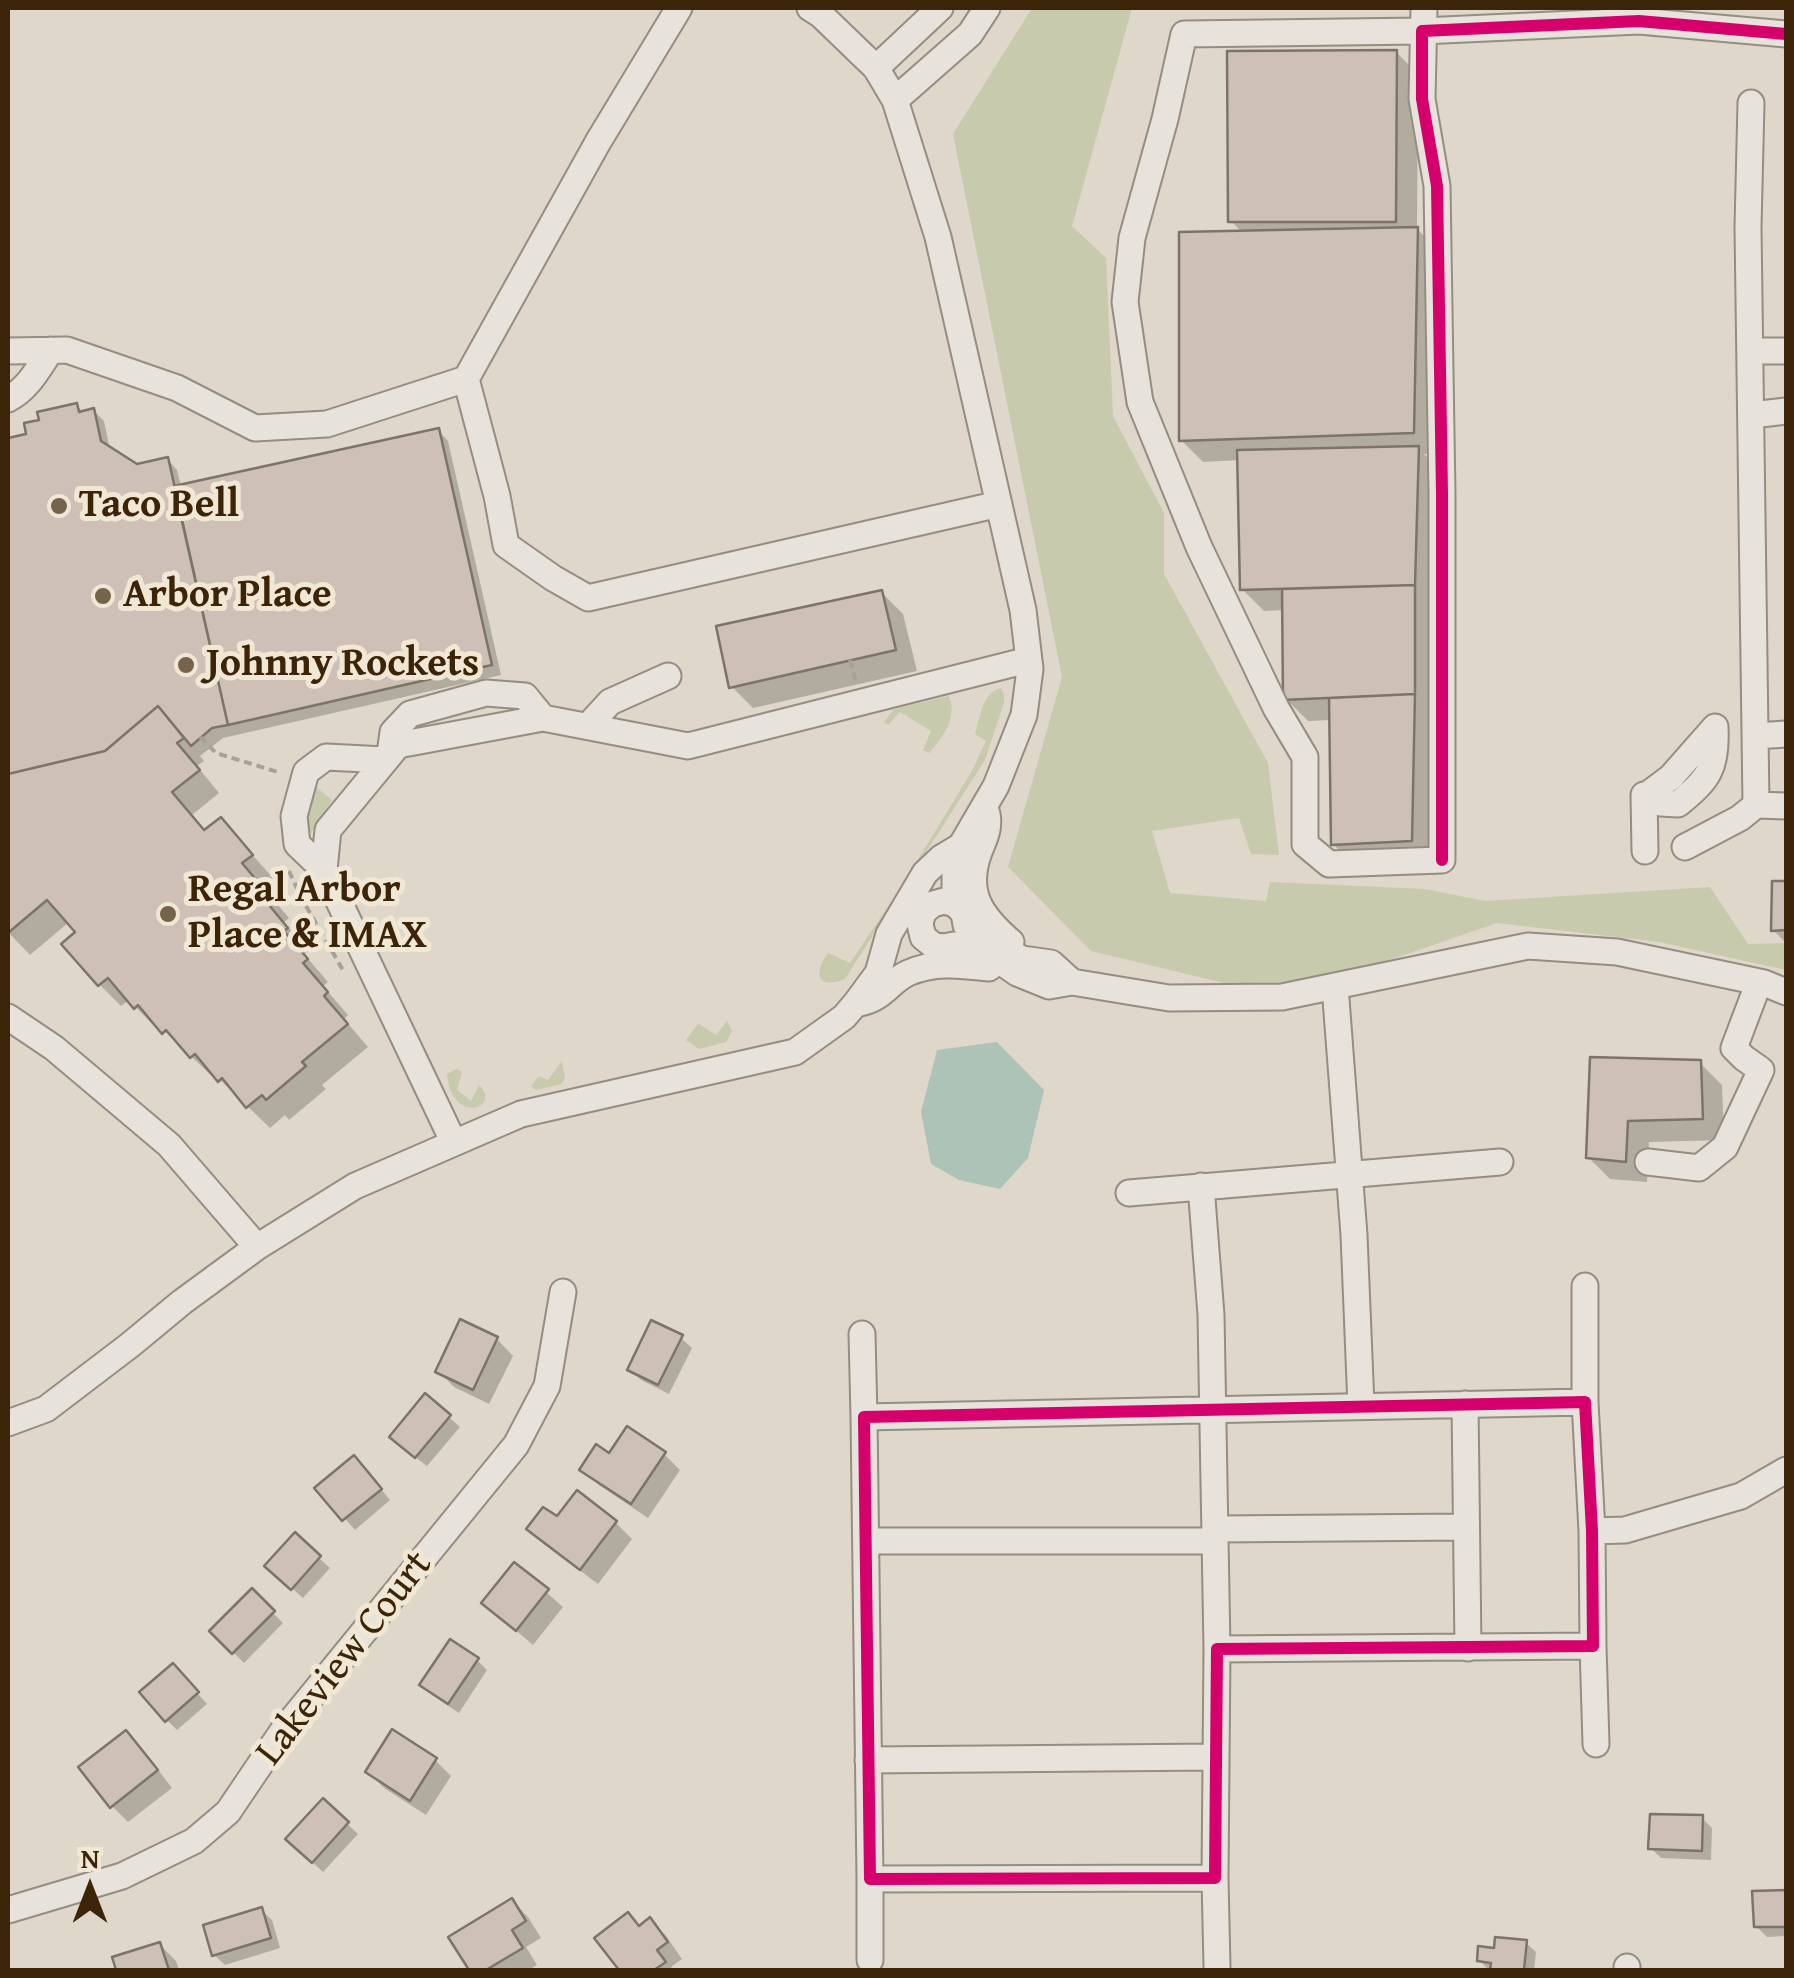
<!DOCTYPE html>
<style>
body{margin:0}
#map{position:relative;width:1794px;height:1978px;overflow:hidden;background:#dfd7c9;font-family:"Gentium Book Plus",serif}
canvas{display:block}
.frame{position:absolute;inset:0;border:10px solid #3c2408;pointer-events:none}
.north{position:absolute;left:40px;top:1838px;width:100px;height:100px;-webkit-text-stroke:8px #f1e7d5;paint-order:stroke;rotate:0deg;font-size:28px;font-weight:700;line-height:40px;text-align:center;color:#3c2408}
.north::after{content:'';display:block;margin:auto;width:35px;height:45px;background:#3c2408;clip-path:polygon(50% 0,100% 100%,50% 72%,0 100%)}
</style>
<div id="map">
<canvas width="1794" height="1978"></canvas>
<div class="frame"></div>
<div class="north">N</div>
</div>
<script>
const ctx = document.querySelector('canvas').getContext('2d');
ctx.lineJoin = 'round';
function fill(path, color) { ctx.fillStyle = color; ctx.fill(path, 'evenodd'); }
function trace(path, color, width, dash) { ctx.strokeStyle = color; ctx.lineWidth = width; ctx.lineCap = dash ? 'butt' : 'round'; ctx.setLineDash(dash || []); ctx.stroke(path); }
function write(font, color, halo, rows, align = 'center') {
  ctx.font = font + ' "Gentium Book Plus",serif'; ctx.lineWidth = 10; ctx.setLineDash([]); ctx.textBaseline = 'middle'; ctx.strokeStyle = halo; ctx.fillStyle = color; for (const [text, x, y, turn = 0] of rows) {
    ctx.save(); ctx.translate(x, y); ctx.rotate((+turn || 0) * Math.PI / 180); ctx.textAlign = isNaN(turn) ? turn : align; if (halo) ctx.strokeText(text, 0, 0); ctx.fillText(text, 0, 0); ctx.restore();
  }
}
const green = new Path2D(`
 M1032 8H1132L1072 226 1106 258 1113 416 1164 513V574L1268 763 1279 855 1251 854 1239 818 1152 831 1170 893 1266 901 1270 882 1425 889 1485 901 1710 887 1748 944 1786 943V970L1659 942 1497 923 1282 997 1091 951 1008 867 1062 677 953 134Z
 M1001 688 1004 694V703L985 760 845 979C817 990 813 974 828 953L850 963 901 887 972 771 986 741 975 734C980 718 982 693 1001 688Z
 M949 696C958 717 943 737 929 753L923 750 931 731 900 712 888 725 884 722 894 709Z
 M317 788 332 800 311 833 304 831 313 791Z
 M727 1021 732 1031 726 1042 699 1049 686 1040 697 1025 699 1024 716 1035Z
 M562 1061 565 1078 561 1084 536 1090 531 1086 539 1076 548 1080Z
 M456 1069 462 1072 457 1090 471 1101 479 1085C503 1107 452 1127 447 1074Z`);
const water = new Path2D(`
 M997 1042 1044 1090 1028 1158 1000 1189 959 1180 931 1164 921 1112 937 1050Z`);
const shadow = new Path2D(`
 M1396 52 1418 74 1417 229 1439 251 1435 454H1424L1440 470 1433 862 1355 866 1333 844 1332 720 1308 721 1286 699 1285 610 1264 611 1242 589 1240 460 1203 462 1181 440 1243 233 1231 221Z
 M77 406 84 413 94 411 104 421 110 450 136 466 167 459 177 470 181 487 438 430 448 441 501 675 223 738 200 756 204 761 197 766 219 793 192 815 206 832 221 820 273 878 262 886 289 918 284 922 308 951 304 954 328 982 323 986 348 1015 344 1019 368 1047 322 1085 326 1089 289 1120 285 1115 270 1128 216 1076 214 1078 160 1027 157 1029 129 1000 121 1006 100 985 65 944 78 932 69 922 30 955 8 932V441L29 436Z
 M881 592 903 614 917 671 753 708 731 686Z
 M1775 883H1786V943L1773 930Z
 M1592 1059 1700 1063 1722 1085 1724 1140 1649 1142 1647 1182 1610 1179 1588 1157Z
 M681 1338 692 1348 669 1394 641 1380 630 1369Z
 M497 1339 513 1356 489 1404 454 1387 438 1371Z
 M425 1396 460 1427 427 1466 402 1447Z
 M664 1454 680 1470 648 1518 599 1485 583 1469 610 1456Z
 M364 1469 390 1500 355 1530 318 1488Z
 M577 1494 616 1523 632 1539 598 1584 546 1545 530 1529 557 1520Z
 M319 1558 330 1568 303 1598 278 1576Z
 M515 1565 563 1607 533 1645 484 1603Z
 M252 1592 283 1623 244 1663 212 1631Z
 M477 1660 487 1670 459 1713 432 1695 422 1685Z
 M183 1677 207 1704 177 1730 167 1720Z
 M126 1733 142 1749 172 1788 128 1822 112 1806Z
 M435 1760 451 1776 426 1815 384 1788 368 1772Z
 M323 1801 358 1834 323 1872 298 1849Z
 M1702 1818 1712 1828 1711 1860 1661 1858 1651 1848Z
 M1786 1892V1936L1767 1937 1756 1926 1755 1893Z
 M512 1901 528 1917 541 1938 526 1947 537 1965 528 1970H471L451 1938Z
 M261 1910 272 1920 280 1948 225 1965 214 1955Z
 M650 1920 666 1936 682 1959 671 1967 674 1970H622L598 1938 640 1928Z
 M1525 1942 1536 1952 1534 1970H1489L1479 1960 1497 1951Z
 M160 1945 176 1961 179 1970H118L115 1959Z`);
const building = new Path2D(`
 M1397 50 1396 222H1228L1227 51Z
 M1418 227 1414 433 1179 441V232Z
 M77 403 79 412 94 408 101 441 137 464 168 457 228 725 212 728 191 746 158 706 105 751 8 774V438L26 434 24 423 39 420 37 412Z
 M439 428 492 665 228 725 174 486Z
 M1419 446 1415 585 1240 590 1237 450Z
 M1415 585V694L1283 700 1282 589Z
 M882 590 896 650 729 688 716 626Z
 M1415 694 1412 841 1331 845 1329 698Z
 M158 706 184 738 177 743 200 770 172 792 204 830 221 817 253 855 242 863 269 895 264 899 288 928 284 931 308 959 303 963 328 992 324 996 348 1024 302 1062 306 1066 266 1100 262 1095 246 1108 222 1078 218 1082 195 1054 190 1058 166 1030 162 1034 138 1005 134 1009 108 978 98 986 61 944 75 932 47 900 8 933V774L105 751Z
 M1772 881H1786V930L1771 931Z
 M1590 1057 1701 1060 1703 1119 1628 1121 1626 1162 1586 1158Z
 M460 1319 498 1337 473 1390 435 1372Z
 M651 1320 683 1335 658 1385 627 1370Z
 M425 1393 451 1415 415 1458 389 1437Z
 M627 1426 666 1452 631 1504 579 1470 596 1444 609 1453Z
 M354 1455 382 1489 342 1521 314 1488Z
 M577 1490 617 1521 580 1570 526 1529 543 1507 557 1516Z
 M295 1532 321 1556 291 1590 264 1566Z
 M514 1562 549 1589 516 1631 481 1603Z
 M252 1588 275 1611 232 1654 209 1631Z
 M450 1639 479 1658 448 1704 419 1685Z
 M173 1663 199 1692 165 1722 139 1692Z
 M392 1729 437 1758 410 1801 365 1772Z
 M126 1730 158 1770 110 1808 78 1767Z
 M323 1798 349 1822 312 1863 285 1839Z
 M1650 1814 1703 1815 1702 1851 1648 1849Z
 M1786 1890V1927H1754L1752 1891Z
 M512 1898 526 1921 512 1930 523 1948 486 1970H469L448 1937Z
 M262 1907 271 1938 212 1956 203 1925Z
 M628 1912 639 1926 650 1917 668 1942 657 1950 666 1962 654 1970H619L594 1938Z
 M1495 1937 1527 1940 1524 1970H1490L1491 1963 1477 1961 1478 1946 1494 1948Z
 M160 1942 169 1970H116L112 1957Z`);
const path = new Path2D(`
 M850 660 856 682
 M200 737 216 753 281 773
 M289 871 302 899 344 972`);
const minor = new Path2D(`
 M810 8 821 15 876 68 895 100 938 237 1023 610 1030 669 1024 715 996 786 961 846 955 872V904
 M1424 8 1422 99 1437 186 1442 494V860L1329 864 1305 844V757L1276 708 1199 547 1140 402 1125 302 1132 238 1165 119 1184 34 1422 31 1639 21 1786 34
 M876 68 940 8
 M895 100 970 34 987 8
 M8 351 67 350 177 388 255 428 327 424 466 379 497 496 506 545 553 578 588 598 999 504
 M1751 351H1786
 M466 379 598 142 679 8
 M8 399C28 389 38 369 51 350
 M1752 415 1786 411
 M588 726 610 702 668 676
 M1715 727C1717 768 1709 779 1678 804L1661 803 1647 795 1671 777Z
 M1756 736 1786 734
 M390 754 393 732 410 714 486 693 525 696 543 718
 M385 760 326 757 306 772 294 816 297 844 324 870 454 1143
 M1644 795 1645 851
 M1756 805 1786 806
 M987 814C990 829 984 839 979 852 964 893 981 916 1011 942
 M1685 847 1740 818 1756 805 1748 227 1751 103
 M324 870 328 830 398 745 543 718 688 746 1028 660
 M1072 982 1051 963 1022 959 977 933 966 925 964 913 955 904 944 901 933 904 923 912 920 924 923 937 934 946 944 947 954 945 990 954 1017 973 1049 986 1072 982 1169 998 1282 997 1528 946 1617 952 1764 983 1786 992
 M1335 986 1354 1235 1361 1406
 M860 1003C884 998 889 982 908 973 934 961 962 965 989 968
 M8 1017 54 1048 169 1145 257 1247
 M1648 1162 1699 1168 1725 1147 1761 1070 1744 1058 1734 1048 1759 982
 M1201 1186 1211 1315 1217 1649
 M1129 1193 1500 1162
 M862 1334 864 1417
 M1585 1402 1592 1531 1593 1646 1217 1649 1215 1878 870 1879 864 1417Z
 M1585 1402V1286
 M1465 1404 1468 1648
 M8 1423 46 1409 130 1345 182 1302 257 1247 355 1186 521 1114 795 1052 844 1017 856 1003 878 973 889 934 925 873 941 858 961 846
 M1215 1529 1466 1527
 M1592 1531 1625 1530 1741 1496 1786 1470
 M866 1541H1215
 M1593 1646 1596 1744
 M868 1760 1215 1757
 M1215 1878 1217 1967
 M870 1879V1960
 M8 1910 122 1876 194 1841 228 1812 282 1732 516 1445 547 1386 563 1292
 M1627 1967V1970`);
const cycleway = new Path2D(`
 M1442 860V494L1437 186 1422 99V31L1639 21 1786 34
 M1585 1402 1592 1531 1593 1646 1217 1649 1215 1878 870 1879 864 1417Z`);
const markers = [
 [59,506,10,"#75634c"],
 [103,596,10,"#75634c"],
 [186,665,10,"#75634c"],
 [168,914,10,"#75634c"]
];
const poiNames = [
 ["Taco Bell",79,506],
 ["Arbor Place",123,596],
 ["Johnny Rockets",206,665],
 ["Regal Arbor",188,891],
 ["Place & IMAX",188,937]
];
const streetNames = [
 ["Lakeview Court",345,1659,-52]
];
fill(green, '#c7caac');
fill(water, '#adc3b8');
fill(shadow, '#0003');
fill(building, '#cec0b6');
trace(building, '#7c7468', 2.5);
trace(minor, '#948d81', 29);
trace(path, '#a7a198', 4, [8, 5]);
trace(minor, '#e7e2db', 25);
trace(cycleway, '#d6006c', 12);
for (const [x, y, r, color] of markers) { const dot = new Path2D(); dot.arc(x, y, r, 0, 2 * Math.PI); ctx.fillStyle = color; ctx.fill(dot); trace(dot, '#f1e7d5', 4); }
write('bold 40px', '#3c2408', '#f1e7d5', poiNames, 'left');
write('40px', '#3c2408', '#f1e7d5', streetNames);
</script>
